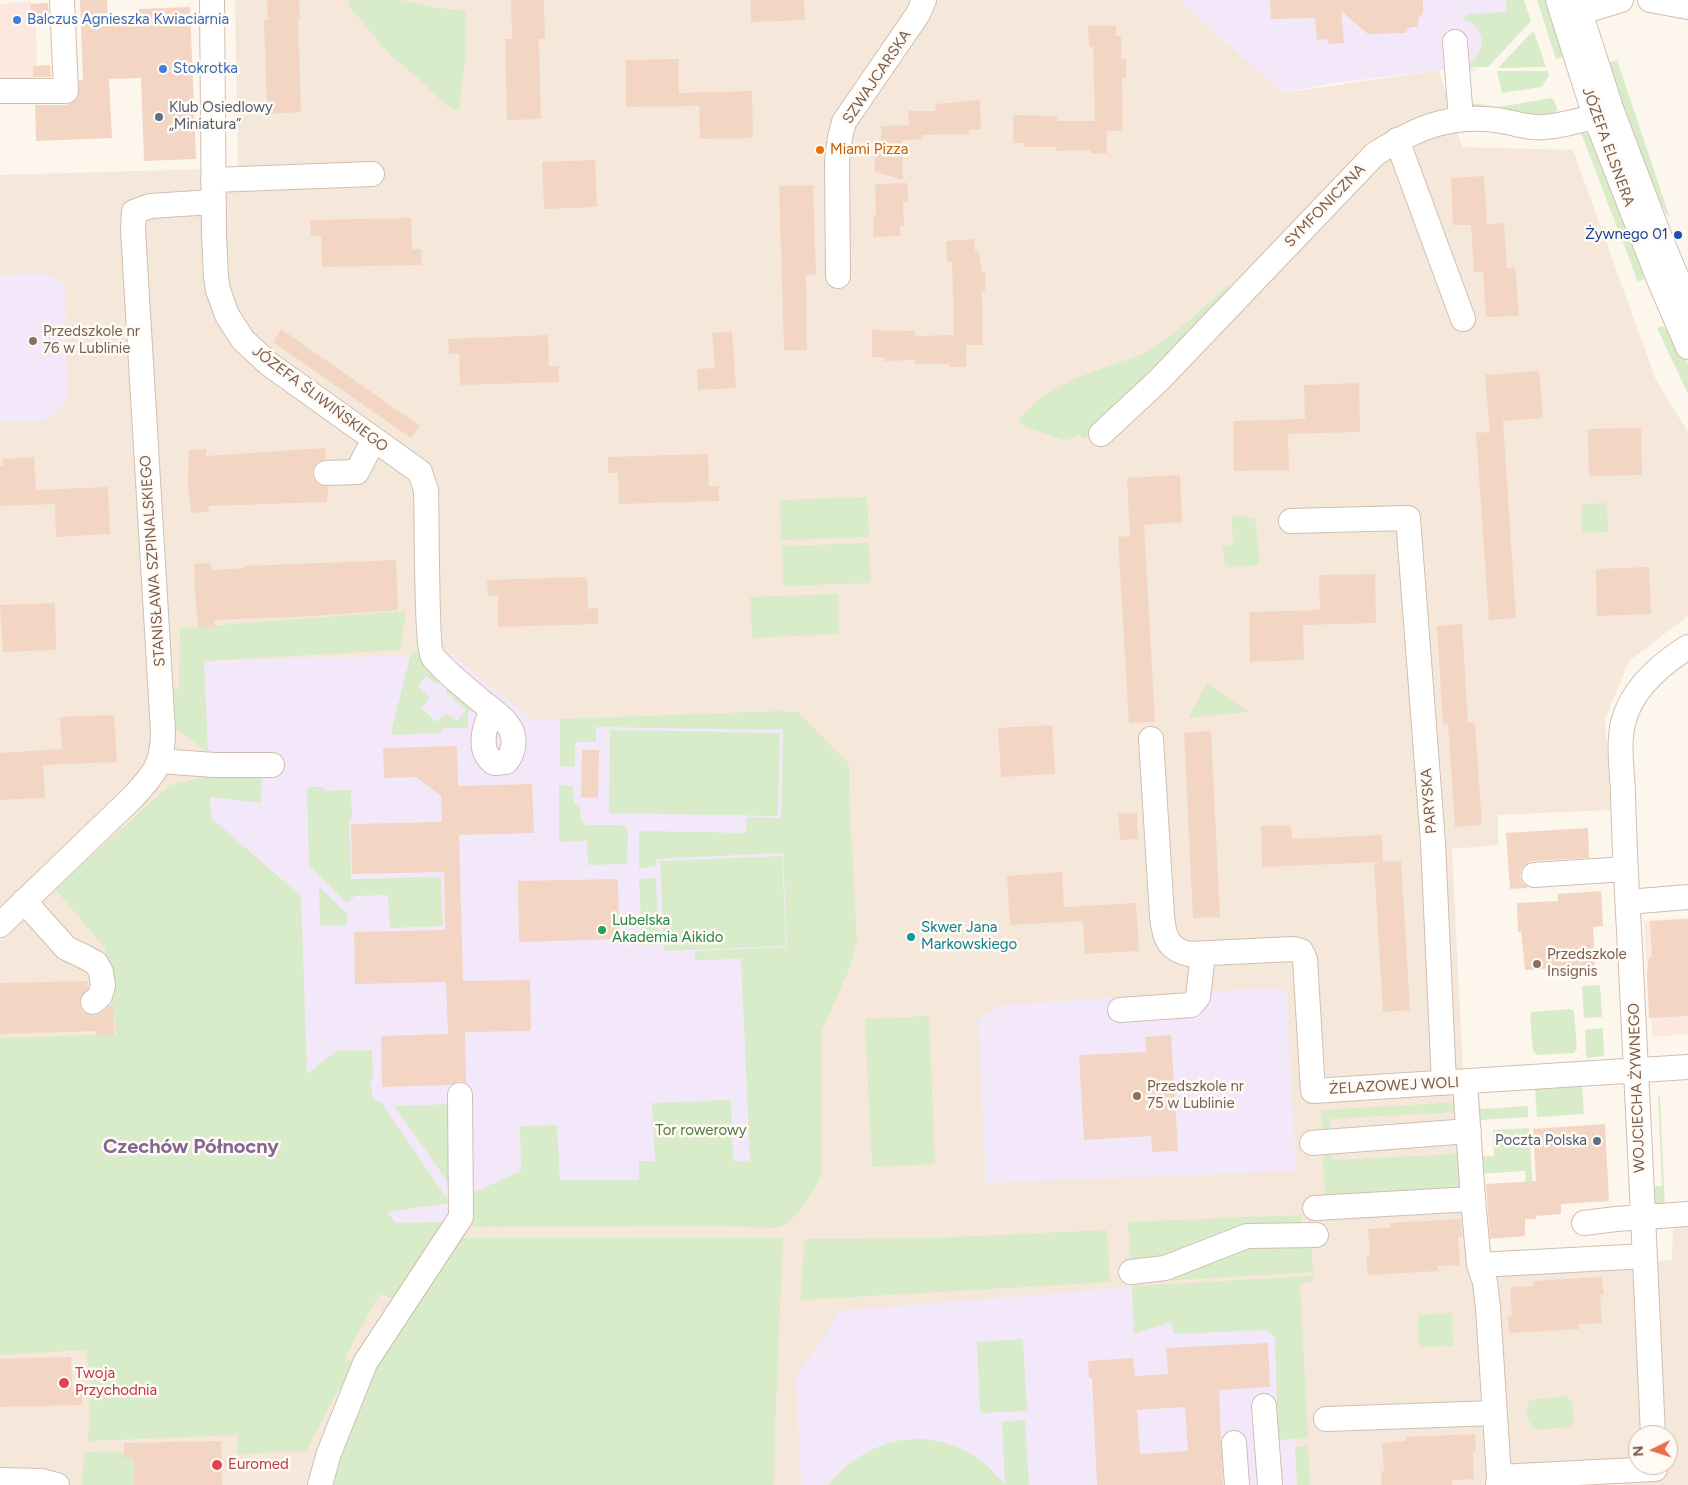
<!DOCTYPE html>
<meta charset="utf-8">
<style>
body{margin:0}
#map{position:relative;width:1688px;height:1485px;overflow:hidden;background:#fdf6ec;font-family:Figtree,sans-serif}
canvas{display:block}
.north{position:absolute;left:1628px;top:1425px;width:50px;height:50px;box-sizing:border-box;background:#fffaf3;border:1px solid #cabbb1;border-radius:50%;rotate:266deg;font-size:14px;font-weight:700;line-height:20px;text-align:center;color:#7a5c4d}
.north::after{content:'';display:block;margin:auto;width:18px;height:22px;background:#e76f51;clip-path:polygon(50% 0,100% 100%,50% 72%,0 100%)}
</style>
<div id="map">
<canvas width="1688" height="1485"></canvas>
<div class="north">N</div>
</div>
<script>
const ctx = document.querySelector('canvas').getContext('2d');
ctx.lineJoin = 'round';
function fill(path, color) { ctx.fillStyle = color; ctx.fill(path, 'evenodd'); }
function trace(path, color, width, dash) { ctx.strokeStyle = color; ctx.lineWidth = width; ctx.lineCap = dash ? 'butt' : 'round'; ctx.setLineDash(dash || []); ctx.stroke(path); }
function write(font, color, halo, rows, align = 'center') {
  ctx.font = font + ' Figtree,sans-serif'; ctx.lineWidth = 5; ctx.setLineDash([]); ctx.textBaseline = 'middle'; ctx.strokeStyle = halo; ctx.fillStyle = color; for (const [text, x, y, turn = 0] of rows) {
    ctx.save(); ctx.translate(x, y); ctx.rotate((+turn || 0) * Math.PI / 180); ctx.textAlign = isNaN(turn) ? turn : align; if (halo) ctx.strokeText(text, 0, 0); ctx.fillText(text, 0, 0); ctx.restore();
  }
}
const residential = new Path2D(`
 M235 0H1179L1283 93 1439 70 1462 147 1573 150 1656 380 1688 432V616L1629 661 1605 720 1611 810 1498 815V845L1452 849 1473 1273 1615 1264 1672 1260 1673 1227 1688 1226V1485H0V175L238 168ZM1638 1435H1668V1465H1638Z`);
const commercial = new Path2D(`
 M31 1V22H36L37 65 33 66 34 83 0 85V4Z
 M1688 918V1034L1653 1037 1648 997 1644 921Z`);
const education = new Path2D(`
 M1179 0H1521L1528 18 1472 73 1439 70 1327 84 1283 93Z
 M48 274 65 286 67 396 61 408 45 421H0V275Z
 M451 654 533 720 778 711 789 724 808 1134 715 1219 470 1217 447 1222 396 1223 387 1212 308 1092 301 896 211 818 209 776 216 756 208 752 204 661Z
 M1268 988 1286 990 1296 1171 986 1183 978 1020 1000 1005Z
 M1287 1279 1297 1485H801L796 1375 823 1340 839 1311 1122 1288Z`);
const green = new Path2D(`
 M349 0H400L432 7 466 11 465 57 459 111 447 106 418 78 391 56 348 5Z
 M1506 0H1524L1531 21 1488 67H1465C1469 63 1474 61 1477 56 1487 42 1480 25 1465 20L1464 17 1468 14 1507 12Z
 M1537 0H1551L1569 55 1556 59Z
 M1532 32H1534L1546 67 1498 68Z
 M1617 60 1669 215 1667 216 1655 191 1603 64Z
 M1497 71H1547L1549 76 1541 87 1502 93Z
 M1551 98 1553 99 1557 108V116L1551 117 1475 108 1471 105V103L1498 107Z
 M1581 133H1586L1591 136 1640 252 1644 279 1638 282Z
 M1229 285 1234 289 1085 439 1078 434 1071 439 1063 440 1022 425 1019 421 1021 417 1039 399 1057 388 1076 378 1145 353 1177 331Z
 M1663 326 1676 341 1688 364V394L1657 328Z
 M867 497 869 537 781 540 780 500Z
 M1607 503 1608 532 1582 533 1581 504Z
 M1242 516 1255 519 1259 551V565L1229 567 1224 563 1223 546H1233L1232 517Z
 M869 543 871 583 783 586 782 546Z
 M838 594 839 634 752 638 750 597Z
 M406 611 400 650 204 661 208 752 172 727 168 690 179 689 180 628Z
 M424 651 443 680 440 682 434 683 426 676 418 686 430 698 421 708 437 722 446 713 457 721 466 710 446 692 447 688 449 686 480 711H468V728H442L441 733 392 735 391 733 411 653Z
 M1207 683 1249 712 1188 718Z
 M778 711 798 712 849 764V794L857 941 850 967 822 1031V1172L820 1178C809 1197 798 1222 776 1228L715 1226 474 1227 472 1224 470 1194 521 1171 520 1126 557 1125 560 1180H639V1161H655L652 1103 731 1100 733 1161 750 1162 741 959 695 960V951L787 947 783 853 656 859 657 866 639 868V834L642 831 746 833 747 817 781 818 783 730 596 727V742H575V767L560 766V719Z
 M610 730 780 733 778 816 609 813Z
 M262 773 261 803 210 797 211 818 301 896 307 1074 336 1051 372 1050 373 1076 370 1083 373 1099 381 1102 450 1203 387 1212 396 1223 447 1222 395 1300 380 1293 345 1357 359 1365 350 1394 338 1390 306 1451 238 1454 237 1435 88 1441 91 1380 86 1350 0 1355V1038L116 1034 105 948 55 889 170 785 209 776Z
 M561 785 573 786 574 803 580 807 581 821 587 825H623L626 827 628 830 627 864 588 865 587 841 559 842V786Z
 M309 787H323L324 791 351 790 352 819H349L351 879 441 877 443 926 390 928 388 895 355 896 347 903 309 865 307 789Z
 M782 856 786 946 664 951 660 861Z
 M656 878 659 945H642L639 879Z
 M319 886 347 914V925L320 926Z
 M1600 985 1602 1017 1584 1018 1582 986Z
 M1570 1009 1574 1011 1577 1049 1574 1053 1537 1055 1533 1051 1530 1015 1532 1012Z
 M929 1016 935 1164 872 1167 865 1019Z
 M1603 1028 1604 1056 1588 1058 1586 1056 1585 1030Z
 M1582 1086 1584 1114 1537 1117 1535 1089Z
 M1658 1096H1660L1665 1208 1654 1205 1649 1187 1662 1186Z
 M1462 1102 1455 1125 1454 1112 1330 1119 1331 1132 1324 1129 1322 1126 1321 1110Z
 M1473 1103 1483 1109 1528 1106V1117L1479 1120Z
 M452 1104 455 1192 394 1106Z
 M1529 1128 1533 1188 1526 1189 1525 1171 1477 1174 1476 1157 1494 1156 1493 1130Z
 M1456 1142 1460 1143 1461 1191 1325 1196 1323 1157 1325 1154 1332 1150 1333 1160 1456 1154Z
 M1301 1215 1302 1229 1167 1262 1130 1264 1128 1222Z
 M1107 1230 1110 1282 801 1300 804 1242 806 1239 934 1238Z
 M454 1238H783L775 1429 774 1485H331L372 1368Z
 M1248 1241 1311 1244 1313 1272 1131 1283Z
 M1313 1276 1314 1282 1300 1283 1308 1438 1278 1440 1275 1337 1266 1330 1173 1334 1172 1322 1134 1334 1132 1289 1134 1286Z
 M1452 1313 1453 1346 1422 1347 1418 1341V1315Z
 M1023 1339 1027 1411 980 1413 977 1342Z
 M1566 1396 1572 1401 1574 1424 1569 1427 1535 1430C1527 1421 1523 1411 1530 1400Z
 M1025 1420 1029 1485H828C866 1439 925 1423 977 1458 988 1465 996 1475 1005 1484L1002 1422Z
 M1308 1446 1310 1485H1297L1295 1447Z
 M124 1451V1458H133L134 1485H82L84 1452Z`);
const building = new Path2D(`
 M80 0H107L108 19 139 18V9L190 7 196 159 144 161 141 78 109 79 112 138 36 141 35 105H66L73 102 78 97 79 80H83Z
 M267 0H299L300 19H298L301 112 267 114 264 20H268Z
 M511 0H544L545 39H539V49L541 119 507 120 505 39H512Z
 M751 0H804L805 20 751 22Z
 M1270 0H1423V13L1418 19V27H1410L1405 33 1368 34 1341 11 1344 43 1328 44 1327 39 1317 40 1315 18 1271 19Z
 M48 3 49 22H31V4Z
 M1116 25V36H1121V59H1126V78H1122L1123 131H1107V153L1091 154 1090 150 1056 151 1057 147H1024V143H1013V115L1057 116V121H1095L1093 47H1089L1088 26Z
 M679 59V93L752 91 753 138 700 139 699 106 626 107V60Z
 M50 65 51 77H33V66Z
 M980 100 981 129 969 130V134L923 135V139L902 140 903 180 875 172V154H881V126L909 125 908 111H936L935 104Z
 M595 160 597 207 544 209 542 162Z
 M1484 176 1487 224 1504 223 1507 268 1515 267 1519 316 1486 317 1483 271 1474 272 1471 225H1453L1451 178Z
 M907 183 908 202H903L904 226H900V236L873 237V215H876L875 184Z
 M813 185 816 274 806 275 807 350H784L779 186Z
 M411 218 412 249H421L422 265 322 267 321 236H311L310 220Z
 M975 239V251H979L982 272H985V291H982L983 345H966V367H949V364H915V360L884 361V357H872V330L915 331V336L954 335 952 262H947L946 241Z
 M281 329 420 426 411 438 273 342Z
 M732 331 736 388 698 390 697 369 715 368 712 333Z
 M548 335 549 366H559V382L460 385 459 354H449L448 339Z
 M1539 371 1543 418 1503 421 1516 618 1489 620 1476 433 1490 432 1485 375Z
 M1359 383 1360 432 1288 434 1289 470 1234 471 1233 421 1305 419 1304 385Z
 M1641 428 1642 475 1589 476 1588 429Z
 M325 448 326 459 318 462 314 467 312 474 314 480 319 485 328 487 327 502 208 506 209 512 191 513 188 483 189 450 206 449V456Z
 M708 454 709 486H719V501L619 504 618 473H608V457Z
 M34 457 36 490 108 487 110 534 56 537 55 504 0 506V466H3V459Z
 M1180 475 1182 522 1144 525 1155 722 1129 723 1118 537 1130 536 1127 478Z
 M396 560 398 610 283 618V617L214 620 215 627H198L194 579H195L194 564 211 563V570L245 568V566Z
 M1649 567 1651 614 1597 616 1596 569Z
 M1375 574 1376 623 1303 625 1304 660 1250 662 1249 612 1320 610 1319 575Z
 M587 577 588 609 598 608V624L498 627V595L488 596 487 580Z
 M55 603 56 650 3 652 0 605Z
 M1462 624 1468 723H1475L1482 825 1455 827 1448 724 1443 725 1437 626Z
 M114 715 117 762 43 765 45 798 0 800V753L62 749 60 717Z
 M1052 725 1055 774 1001 777 998 728Z
 M1211 731 1220 917 1193 918 1184 733Z
 M457 746 458 786 532 784 534 833 459 835 463 981 530 980 531 1031 465 1032 466 1083 459 1081 451 1085 382 1087 381 1036 448 1034 446 982 355 984 354 932 445 930 444 872 352 874 351 824 442 822 441 796 416 777 384 778 383 748Z
 M582 750H599L598 798 581 797Z
 M1137 813 1138 839 1120 840 1118 814Z
 M1291 825 1292 839 1382 835 1383 862 1401 861 1410 1010 1383 1012 1374 863 1382 862 1262 867 1261 826Z
 M1588 828 1589 858 1533 861 1527 863 1522 869 1520 875 1522 882 1528 888 1510 889 1506 833Z
 M1062 872 1064 907 1136 903 1139 951 1085 954 1083 921 1010 925 1007 876Z
 M618 879 619 939 519 942 518 881Z
 M1601 891 1603 926 1593 927 1595 966 1525 970 1521 932H1518L1517 903 1558 901V894Z
 M1688 919V1016L1649 1018 1647 975 1649 957H1652L1650 921Z
 M87 981 88 989 80 998V1005L82 1011 88 1015 95 1016 102 1012 110 1005H113L114 1035H96V1031L0 1034V983Z
 M1171 1035 1178 1151 1152 1152 1151 1136 1084 1140 1079 1055 1146 1052 1145 1037Z
 M1605 1124 1609 1201 1561 1204V1214L1536 1216V1219H1525V1236L1490 1239 1486 1184 1536 1181 1533 1129Z
 M1461 1219 1462 1237H1458L1460 1265 1438 1266V1271L1368 1275 1366 1257H1370L1368 1229 1390 1228V1223Z
 M1602 1277 1604 1295H1600L1602 1323 1579 1324V1329L1509 1333 1508 1316 1512 1315 1510 1287 1533 1286V1281Z
 M1268 1343 1270 1387 1219 1390 1223 1485H1097L1092 1378H1089L1088 1361 1133 1358 1135 1376 1168 1374 1166 1348ZM1185 1407 1188 1451 1140 1454 1137 1410Z
 M71 1357 72 1389H82V1405L0 1407V1359Z
 M1475 1434 1476 1451H1473L1474 1479 1452 1480V1485H1381V1471H1384L1382 1443 1406 1441V1437Z
 M221 1441 222 1485H134L133 1458H124V1443Z`);
const minor = new Path2D(`
 M212 0 214 234 216 277 218 290 227 315 243 340 269 364 420 472 426 490C427 512 426 648 433 657 447 674 465 687 481 701 491 709 505 718 511 730 516 741 513 754 506 762L494 763C477 750 484 727 492 710
 M1558 0 1595 116 1660 282 1688 347
 M1576 0 1612 111 1659 235 1688 304
 M1650 0 1688 7
 M1565 17 1621 0
 M1455 42 1461 119
 M0 91H66L62 0
 M1397 140 1463 319
 M213 180 372 174
 M838 276 837 161 840 137 844 122 918 14 924 0
 M1101 434 1159 380 1375 154C1415 129 1447 114 1496 120 1513 122 1528 129 1545 127 1567 125 1590 118 1612 111
 M326 473 357 472 374 439
 M1291 521 1408 518 1433 843 1444 1083
 M1151 739 1162 916C1164 936 1167 949 1189 954L1294 949 1301 951 1305 959 1313 1091 1688 1067
 M160 761 214 765H272
 M1534 875 1625 869
 M24 901 66 948 81 955 96 963 101 972 103 985 100 996 93 1002
 M1628 902 1688 897
 M0 925 133 797C155 773 163 764 163 731L133 230 134 212 150 206 213 202
 M1120 1010 1191 1005 1198 997 1203 954
 M1312 1143 1469 1131
 M1473 1199 1479 1265 1485 1282 1488 1308 1499 1477 1498 1485
 M1315 1208 1473 1199 1465 1082
 M1584 1223 1616 1219 1688 1214
 M1479 1265 1644 1256
 M1131 1272 1165 1268 1247 1236 1316 1235
 M1264 1406 1270 1485
 M1326 1419 1495 1413
 M1653 1435C1645 1273 1639 1110 1630 948 1627 896 1624 844 1623 792 1622 770 1618 745 1623 723 1631 690 1661 664 1688 647
 M1234 1443 1237 1485
 M1499 1477 1655 1469
 M0 1480 42 1481 57 1485
 M320 1485 329 1453 365 1363 461 1217 460 1095`);
const markers = [
 [17,20,5,"#3f7fe0"],
 [163,69,5,"#3f7fe0"],
 [159,117,5,"#5c6f8a"],
 [820,150,5,"#e8710a"],
 [1678,235,5,"#1a4fb4"],
 [33,341,5,"#8d6e63"],
 [602,930,5,"#2e9e5b"],
 [911,937,5,"#0f9aa8"],
 [1537,964,5,"#8d6e63"],
 [1137,1096,5,"#8d6e63"],
 [1597,1141,5,"#5c6f8a"],
 [64,1383,6,"#e0444e"],
 [217,1465,6,"#e0444e"]
];
const shopNames = [
 ["Balczus Agnieszka Kwiaciarnia",27,20],
 ["Stokrotka",173,69]
];
const streetNames = [
 ["SZWAJCARSKA",877,77,-56],
 ["JÓZEFA ELSNERA",1608,147,70],
 ["SYMFONICZNA",1325,206,-46],
 ["JÓZEFA ŚLIWIŃSKIEGO",320,399,37],
 ["STANISŁAWA SZPINALSKIEGO",153,561,-94],
 ["PARYSKA",1429,801,-95],
 ["ŻELAZOWEJ WOLI",1394,1086,-3],
 ["WOJCIECHA ŻYWNEGO",1637,1088,-92]
];
const serviceNames = [
 ["Klub Osiedlowy",169,108],
 ["„Miniatura”",169,125],
 ["Poczta Polska",1587,1141,"right"]
];
const foodNames = [
 ["Miami Pizza",830,150]
];
const transitNames = [
 ["Żywnego 01",1668,235]
];
const educationNames = [
 ["Przedszkole nr",43,332],
 ["76 w Lublinie",43,349],
 ["Przedszkole",1547,955],
 ["Insignis",1547,972],
 ["Przedszkole nr",1147,1087],
 ["75 w Lublinie",1147,1104]
];
const leisureNames = [
 ["Lubelska",612,921],
 ["Akademia Aikido",612,938]
];
const cultureNames = [
 ["Skwer Jana",921,928],
 ["Markowskiego",921,945]
];
const parkNames = [
 ["Tor rowerowy",701,1131]
];
const healthNames = [
 ["Twoja",75,1374],
 ["Przychodnia",75,1391],
 ["Euromed",228,1465]
];
const districtNames = [
 ["Czechów Północny",191,1147]
];
fill(residential, '#f5e8da');
fill(commercial, '#fde8e0');
fill(education, '#f3e8fa');
fill(green, '#d8ecc9');
fill(building, '#f3d5c3');
trace(minor, '#d1beb0', 26);
trace(minor, '#fff', 24);
for (const [x, y, r, color] of markers) { const dot = new Path2D(); dot.arc(x, y, r, 0, 2 * Math.PI); ctx.fillStyle = color; ctx.fill(dot); trace(dot, '#fffaf3', 2); }
write('15px', '#366cbe', '#fffaf3', shopNames, 'left');
write('15px', '#7a5c4d', '#fffaf3', streetNames);
write('15px', '#4e5e75', '#fffaf3', serviceNames, 'left');
write('15px', '#c56008', '#fffaf3', foodNames, 'left');
write('15px', '#164399', '#fffaf3', transitNames, 'right');
write('15px', '#785e54', '#fffaf3', educationNames, 'left');
write('15px', '#27864d', '#fffaf3', leisureNames, 'left');
write('15px', '#0d838f', '#fffaf3', cultureNames, 'left');
write('15px', '#537a41', '#fffaf3', parkNames);
write('15px', '#be3a42', '#fffaf3', healthNames, 'left');
write('bold 20px', '#846695', '#fffaf3', districtNames);
</script>
